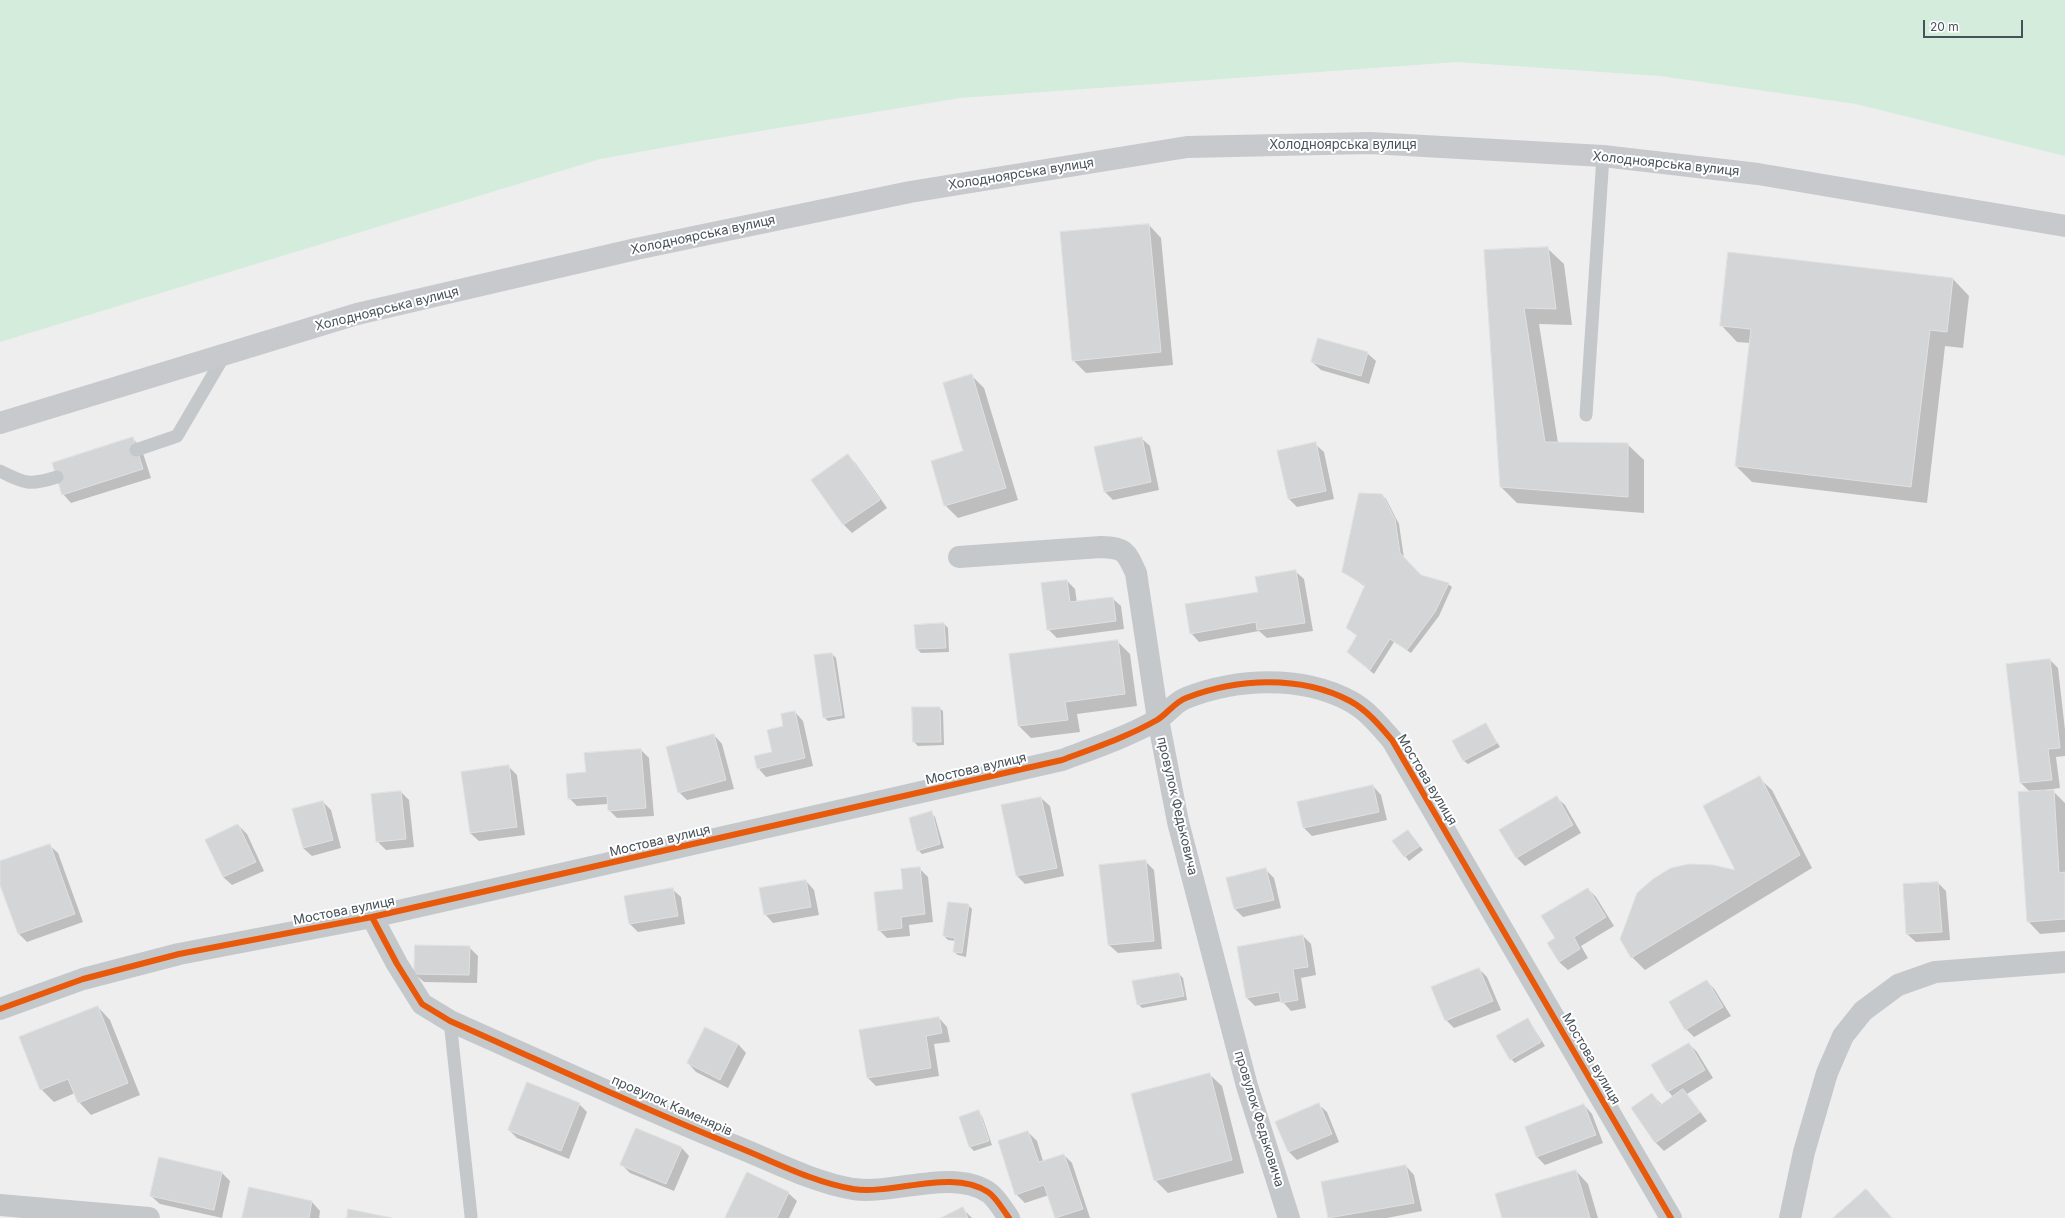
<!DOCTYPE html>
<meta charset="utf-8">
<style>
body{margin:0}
#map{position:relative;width:2065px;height:1218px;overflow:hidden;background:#eee;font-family:Inter,sans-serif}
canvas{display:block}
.scale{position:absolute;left:1923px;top:20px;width:100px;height:18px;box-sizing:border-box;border:2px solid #465159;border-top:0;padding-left:5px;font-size:12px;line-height:14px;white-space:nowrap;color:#465159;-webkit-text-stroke:3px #fff;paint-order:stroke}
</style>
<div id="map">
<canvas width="2065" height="1218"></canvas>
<div class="scale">20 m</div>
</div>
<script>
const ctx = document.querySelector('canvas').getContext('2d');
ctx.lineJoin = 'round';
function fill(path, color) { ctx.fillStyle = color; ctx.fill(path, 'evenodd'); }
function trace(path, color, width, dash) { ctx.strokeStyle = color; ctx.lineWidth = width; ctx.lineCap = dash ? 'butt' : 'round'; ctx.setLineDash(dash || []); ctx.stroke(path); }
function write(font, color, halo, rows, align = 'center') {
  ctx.font = font + ' Inter,sans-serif'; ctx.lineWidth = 4; ctx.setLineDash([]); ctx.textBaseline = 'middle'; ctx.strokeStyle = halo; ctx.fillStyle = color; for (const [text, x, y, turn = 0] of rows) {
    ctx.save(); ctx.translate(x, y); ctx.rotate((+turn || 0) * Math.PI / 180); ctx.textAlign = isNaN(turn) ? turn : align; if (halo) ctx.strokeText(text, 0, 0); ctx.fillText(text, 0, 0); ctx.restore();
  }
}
const green = new Path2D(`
 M0 0H2065V156L1856 104 1660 76 1457 62 960 98 700 141 600 159 0 342Z`);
const shadow = new Path2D(`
 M1149 225 1161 238 1173 365 1086 373 1073 360Z
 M1547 248 1564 264 1572 325 1539 324 1558 443 1627 444 1644 460V513L1517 503 1501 487 1485 251Z
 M1953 279 1969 296 1963 348 1945 346 1927 503 1752 482 1736 466 1750 343 1737 342 1721 325Z
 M1367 353 1376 361 1369 384 1321 370 1312 362Z
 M971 375 984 388 1018 500 958 518 945 505 964 452Z
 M132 438 141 447 151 478 71 503 63 494Z
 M1141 438 1150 446 1159 490 1113 500 1105 492Z
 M1315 444 1324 452 1334 499 1297 507 1289 499Z
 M848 455 856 464 887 508 852 533 844 525Z
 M1382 495 1386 499 1399 524 1404 558 1421 576 1448 584 1452 587 1439 616 1411 653 1394 642 1374 674 1352 656 1357 636 1347 628 1366 587 1343 572Z
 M1295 571 1304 579 1313 631 1267 638 1259 631 1199 642 1191 633Z
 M1067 581 1075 589 1077 603 1112 598 1121 606 1124 629 1057 638 1048 629Z
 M944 624 948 628 949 652 921 653 917 649 915 626Z
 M1118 642 1130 654 1137 706 1077 714 1080 732 1031 738 1019 726Z
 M832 654 836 658 845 718 828 721 824 717Z
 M2050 660 2058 668 2065 730V756L2056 757 2060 788 2046 790V791H2053L2065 803V932L2040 934 2028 921 2030 792 2021 783 2007 665Z
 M939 708 943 711 944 745 918 746 914 742Z
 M795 712 803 721 813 766 766 777 758 768 773 753 784 727Z
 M1486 724 1500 747 1468 764 1464 761Z
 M714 735 722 744 734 789 687 800 679 792Z
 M641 750 649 758 654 816 617 818 609 810 608 804 577 806 569 798 587 773Z
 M508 766 517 775 525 835 479 841 470 833Z
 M1759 778 1772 790 1812 868 1645 970 1632 957 1621 939 1737 872Z
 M1373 786 1381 795 1387 820 1312 836 1304 828Z
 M401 792 409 800 414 847 386 850 377 841Z
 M1556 797 1565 805 1581 833 1525 866 1517 858 1500 830Z
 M1041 798 1050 806 1064 876 1025 884 1017 876 1002 806Z
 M323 802 331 810 341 848 312 856 303 848Z
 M931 813 935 817 944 848 922 854 918 850Z
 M238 825 247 834 264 871 232 885 223 877Z
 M1408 831 1423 850 1409 861 1394 842Z
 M49 845 58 853 83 922 27 942 19 934 0 882V862Z
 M1145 861 1154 870 1162 949 1118 953 1109 945Z
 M919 868 928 877 933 922 909 925 910 936 887 938 879 930Z
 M1265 869 1274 878 1281 908 1243 917 1235 909 1228 879Z
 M806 881 814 890 819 915 773 923 765 914Z
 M1938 883 1946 891 1950 940 1916 942 1907 934Z
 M672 889 681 897 685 924 638 932 629 923Z
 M1588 889 1596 897 1614 926 1581 946 1588 958 1568 970 1559 962 1548 943 1556 939Z
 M968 905 972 909 966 957 958 955 954 952 956 941 948 940 944 936Z
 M1303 936 1311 944 1316 975 1301 978 1306 1008 1291 1011 1282 1001 1255 1006 1247 998Z
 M469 947 478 956 477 983 424 982 415 974Z
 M1479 969 1487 977 1501 1010 1454 1028 1446 1020Z
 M1179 974 1183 978 1187 1000 1142 1008 1138 1004Z
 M1707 981 1715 990 1731 1016 1694 1037 1686 1029Z
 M98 1007 110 1020 140 1095 91 1115 79 1102 75 1093 54 1102 41 1089Z
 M939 1018 947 1027 950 1042 934 1044 939 1076 876 1086 868 1078Z
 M1528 1019 1545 1046 1515 1063 1511 1059Z
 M738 1044 746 1053 728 1088 696 1072 688 1063Z
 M1689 1044 1697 1052 1713 1078 1687 1094 1707 1121 1664 1151 1656 1143 1632 1108 1652 1094 1662 1105 1673 1097 1668 1091Z
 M1209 1074 1222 1086 1244 1173 1168 1193 1155 1180Z
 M579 1104 587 1112 569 1159 517 1138 509 1130Z
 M1318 1104 1327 1112 1339 1142 1297 1160 1289 1152Z
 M1584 1105 1592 1114 1603 1143 1545 1165 1537 1157 1526 1127Z
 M978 1112 982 1116 992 1145 974 1151 970 1147 960 1118Z
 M1028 1132 1037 1141 1043 1161 1064 1155 1072 1163 1090 1218H1056L1049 1195 1025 1203 1016 1194Z
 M681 1147 689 1156 674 1191 630 1173 622 1165Z
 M160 1159 222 1173 230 1181 222 1218 160 1204 151 1196Z
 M1406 1166 1414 1175 1422 1211 1387 1218H1329L1322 1183Z
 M1576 1171 1588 1184 1598 1218H1503Z
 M249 1188 312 1202 320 1211 319 1218H243Z
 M788 1193 797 1201 789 1218H727Z
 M963 1209 972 1218H943Z`);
const building = new Path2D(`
 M1149 224 1161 352 1072 361 1060 232Z
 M1548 247 1556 309 1524 308 1545 442 1628 443V497L1500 487 1484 250Z
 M1728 252 1953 278 1947 332 1930 330 1911 487 1735 466 1751 329 1720 326Z
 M1318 338 1368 352 1361 376 1311 362Z
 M972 374 1006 488 944 506 931 461 963 451 943 383Z
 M133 437 143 469 62 495 52 463Z
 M1142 437 1151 482 1104 492 1094 447Z
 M1316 442 1326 491 1288 499 1277 451Z
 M848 454 880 500 843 525 811 480Z
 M1359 493 1382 494 1395 519 1400 553 1421 575 1449 583 1435 612 1407 650 1390 639 1370 670 1347 652 1357 635 1346 628 1365 585 1342 572Z
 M1296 570 1305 623 1257 630 1256 622 1190 634 1185 604 1258 592 1255 577Z
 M1067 580 1070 602 1113 597 1116 621 1047 630 1041 583Z
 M944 623 946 648 916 649 914 625Z
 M1118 640 1125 694 1065 702 1068 720 1018 726 1009 654Z
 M832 653 842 715 823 718 814 655Z
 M2050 659 2060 748 2048 749 2052 780 2020 783 2006 664Z
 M912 707H940L941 742H913Z
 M795 711 805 758 757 769 754 756 772 752 767 730 783 726 781 714Z
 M1486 723 1497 743 1463 761 1452 741Z
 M714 734 726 780 678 793 666 747Z
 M641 749 646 808 608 811 607 796 568 799 566 774 586 772 584 753Z
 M509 765 517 827 470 833 461 772Z
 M1760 776 1800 855 1631 958 1620 939 1637 893 1653 879 1671 868 1689 864 1713 865 1735 870 1703 806Z
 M1373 785 1379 812 1303 828 1297 802Z
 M2054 790 2059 873 2065 872V919L2027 922 2018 792Z
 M401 791 406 839 376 842 371 794Z
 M1557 796 1573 825 1516 858 1499 830Z
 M1041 797 1057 868 1016 876 1001 805Z
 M323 801 333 840 303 848 292 809Z
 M932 811 940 844 917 851 909 818Z
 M238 824 256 862 223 877 205 840Z
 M1408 830 1420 846 1404 857 1392 841Z
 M50 844 75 914 18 934 0 885V861Z
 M1146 860 1154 941 1108 945 1099 865Z
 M920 867 925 914 901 917 902 928 878 931 874 892 903 889 901 869Z
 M1266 868 1274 900 1234 909 1226 878Z
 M806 880 811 907 764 915 759 888Z
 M1938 882 1942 932 1906 934 1903 884Z
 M673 888 678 916 629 924 624 896Z
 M1588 888 1606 917 1574 937 1580 949 1559 962 1547 943 1555 938 1541 916Z
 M948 902 969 904 962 953 953 952 955 938 943 936Z
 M1303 935 1308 967 1293 969 1298 1000 1281 1003 1279 992 1246 998 1237 947Z
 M415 945 470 946 469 975 414 974Z
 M1479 968 1493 1001 1445 1021 1431 987Z
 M1179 973 1184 996 1137 1005 1132 981Z
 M1707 980 1723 1007 1685 1030 1669 1002Z
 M98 1006 128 1083 78 1103 68 1079 40 1090 19 1037Z
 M939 1017 942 1033 926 1036 931 1068 867 1078 859 1030Z
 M1528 1018 1541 1042 1510 1060 1496 1036Z
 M705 1027 738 1044 720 1080 687 1063Z
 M1689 1043 1705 1070 1667 1092 1651 1065Z
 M1210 1073 1232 1160 1154 1181 1131 1094Z
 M527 1082 580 1103 561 1151 508 1130Z
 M1683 1089 1700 1112 1655 1143 1631 1108 1652 1093 1660 1105Z
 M1319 1103 1332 1134 1288 1152 1275 1122Z
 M1584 1104 1596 1135 1536 1157 1525 1127Z
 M979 1110 989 1141 969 1147 959 1117Z
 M636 1128 682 1147 666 1184 620 1165Z
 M1028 1131 1039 1162 1064 1154 1083 1209 1055 1218 1044 1185 1015 1195 998 1141Z
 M159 1157 222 1172 214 1210 150 1196Z
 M1406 1165 1414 1203 1328 1218 1321 1182Z
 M1576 1170 1590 1218H1502L1495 1194Z
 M747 1172 789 1192 777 1218H725Z
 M249 1187 312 1201 309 1218H242Z
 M1866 1189 1892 1218H1833Z
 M963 1207 968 1218H941Z
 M348 1209 392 1218H347Z`);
const service = new Path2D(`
 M1586 415 1603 156
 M136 450 177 436 224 356
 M0 471C24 483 29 486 57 477
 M450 1021 471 1216`);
const minor = new Path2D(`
 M959 557 1101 547C1125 548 1126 551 1136 573L1158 719 1178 822 1247 1086 1289 1218
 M372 917 397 964 422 1004 450 1021C545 1063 639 1107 735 1146 773 1161 812 1182 853 1189 894 1195 952 1168 988 1192 996 1197 1003 1210 1009 1218
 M0 1009 83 979 179 954 372 917 1062 760C1094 748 1127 737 1157 720 1167 714 1175 702 1186 698 1237 678 1301 675 1350 701 1367 710 1380 726 1392 740L1671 1218
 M0 1205 149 1218
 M1790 1218 1804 1152 1827 1073 1843 1036 1863 1011 1898 985 1935 972 2065 962`);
const secondary = new Path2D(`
 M0 423 357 314 636 249 910 192 1187 147 1370 143 1603 156 1758 174 2065 226`);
const cycleway = new Path2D(`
 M372 917 397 964 422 1004 450 1021C545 1063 639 1107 735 1146 773 1161 812 1182 853 1189 894 1195 952 1168 988 1192 996 1197 1003 1210 1009 1218
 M0 1009 83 979 179 954 372 917 1062 760C1094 748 1127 737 1157 720 1167 714 1175 702 1186 698 1237 678 1301 675 1350 701 1367 710 1380 726 1392 740L1671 1218`);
const streetNames = [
 ["Холодноярська вулиця",1343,145],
 ["Холодноярська вулиця",1666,164,6],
 ["Холодноярська вулиця",1021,174,-9],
 ["Холодноярська вулиця",703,235,-12],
 ["Холодноярська вулиця",387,309,-14],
 ["Мостова вулиця",976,769,-13],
 ["Мостова вулиця",1427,780,59],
 ["провулок Федьковича",1177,806,77],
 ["Мостова вулиця",660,841,-13],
 ["Мостова вулиця",344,911,-11],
 ["Мостова вулиця",1591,1059,60],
 ["провулок Каменярів",672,1106,24],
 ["провулок Федьковича",1259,1119,73]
];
fill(green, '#d3ecdb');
fill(shadow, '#0003');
fill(building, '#d4d5d6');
trace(building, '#dfe0e1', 1);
trace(service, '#c5c8ca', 13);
trace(minor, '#c5c8ca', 22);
trace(secondary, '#c7c9cc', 22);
trace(cycleway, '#e8590c', 6);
write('13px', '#465159', '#fff', streetNames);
</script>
